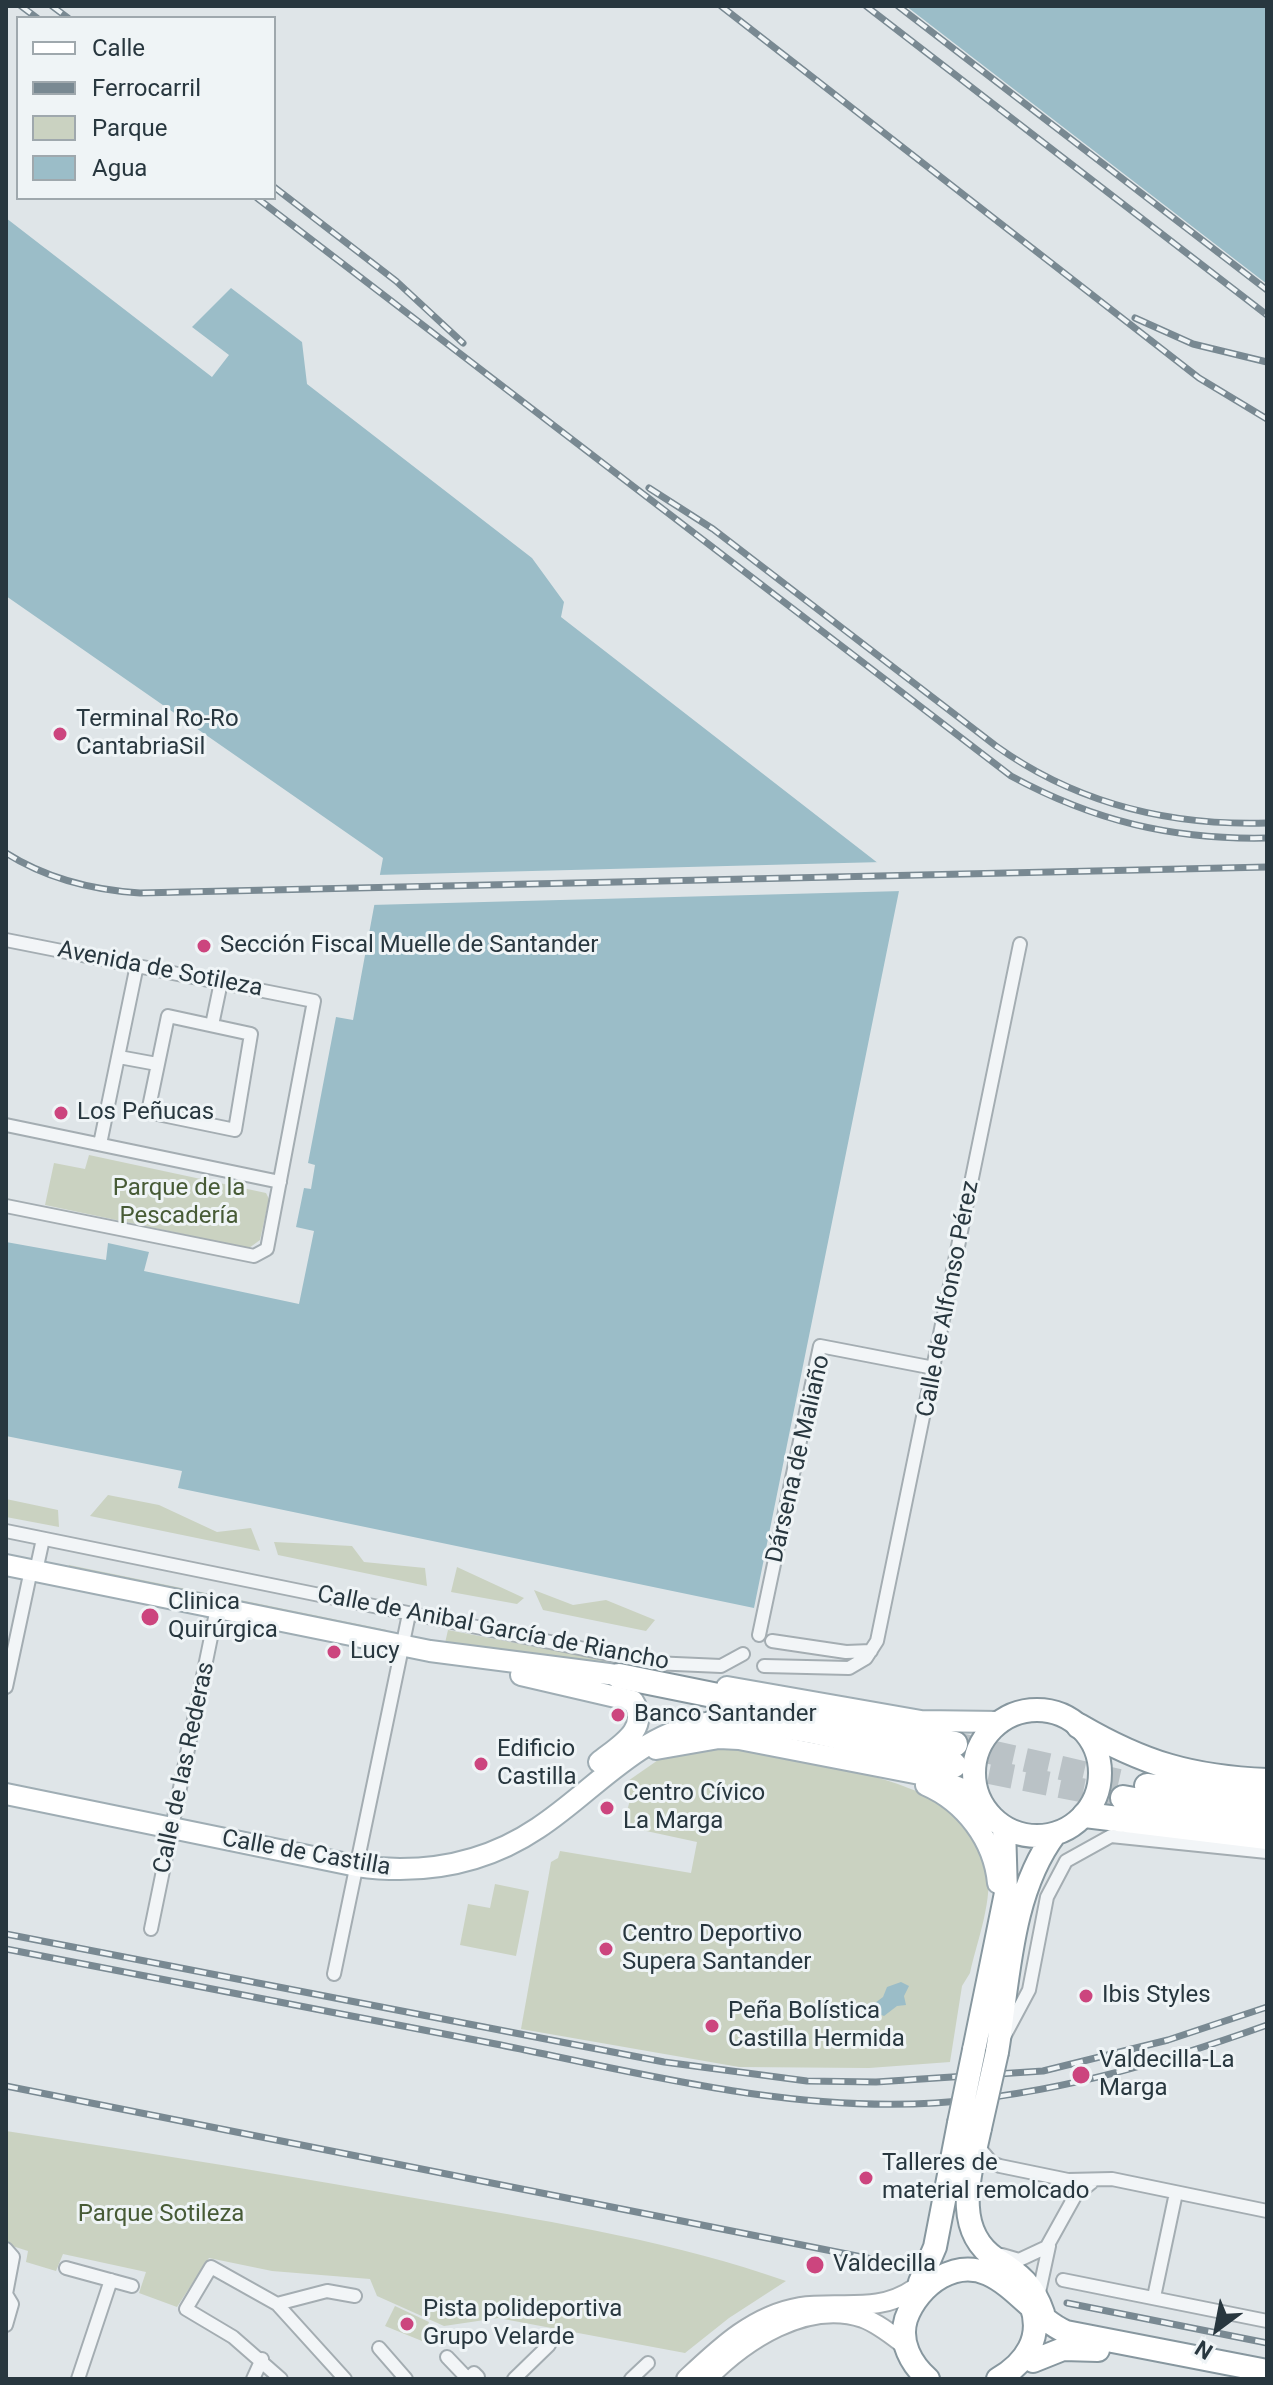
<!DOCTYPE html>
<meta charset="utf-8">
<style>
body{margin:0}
#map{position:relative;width:1273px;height:2385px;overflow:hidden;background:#dfe5e8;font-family:Roboto,sans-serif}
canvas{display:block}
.frame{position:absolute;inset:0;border:8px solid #28373f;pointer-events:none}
.legend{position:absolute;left:16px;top:16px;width:260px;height:184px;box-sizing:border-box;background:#eff4f6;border:2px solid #9fa8ad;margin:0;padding:10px 14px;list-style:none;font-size:24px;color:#28373f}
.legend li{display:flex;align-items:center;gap:16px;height:40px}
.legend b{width:40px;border:2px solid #9fa8ad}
.north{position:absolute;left:1177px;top:2289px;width:80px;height:80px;-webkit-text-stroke:6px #eff4f6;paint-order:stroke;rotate:212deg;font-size:22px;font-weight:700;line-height:32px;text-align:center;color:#28373f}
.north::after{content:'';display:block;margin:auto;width:28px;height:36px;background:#28373f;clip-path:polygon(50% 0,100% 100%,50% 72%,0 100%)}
</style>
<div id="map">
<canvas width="1273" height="2385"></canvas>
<div class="frame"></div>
<ul class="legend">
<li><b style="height:10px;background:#fff"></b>Calle</li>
<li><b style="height:10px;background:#798992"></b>Ferrocarril</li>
<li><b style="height:22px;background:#cad2c1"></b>Parque</li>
<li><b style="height:22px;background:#9bbdc8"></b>Agua</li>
</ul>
<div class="north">N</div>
</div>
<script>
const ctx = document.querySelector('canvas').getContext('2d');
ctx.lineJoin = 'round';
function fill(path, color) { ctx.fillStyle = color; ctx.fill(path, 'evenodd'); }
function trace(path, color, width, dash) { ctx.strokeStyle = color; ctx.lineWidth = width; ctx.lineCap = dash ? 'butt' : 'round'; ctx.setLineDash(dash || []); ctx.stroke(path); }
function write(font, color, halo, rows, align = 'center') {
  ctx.font = font + ' Roboto,sans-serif'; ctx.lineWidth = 6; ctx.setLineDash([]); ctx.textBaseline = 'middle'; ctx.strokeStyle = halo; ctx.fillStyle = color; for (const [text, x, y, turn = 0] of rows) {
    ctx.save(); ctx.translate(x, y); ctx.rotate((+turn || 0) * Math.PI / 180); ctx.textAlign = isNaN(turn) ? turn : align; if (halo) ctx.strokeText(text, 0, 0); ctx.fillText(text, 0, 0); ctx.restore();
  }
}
const green = new Path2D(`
 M89 1155 266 1193 269 1199 260 1240 249 1248 45 1205 54 1163 85 1169Z
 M108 1495 159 1505 217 1532 251 1528 260 1551 90 1516Z
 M6 1499 58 1510 59 1527 6 1517Z
 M274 1542 352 1546 364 1562 425 1568 427 1586 278 1555Z
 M69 1565 387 1630 386 1633 68 1568Z
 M457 1567 524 1598 517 1604 451 1592Z
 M534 1590 573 1605 606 1600 655 1620 646 1631 543 1610Z
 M448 1630 646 1668 645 1672 551 1655 445 1643Z
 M722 1749C775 1751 883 1773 929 1797 952 1808 981 1839 987 1865 994 1898 977 1941 970 1973L962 1986 950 2062 869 2068 739 2067 521 2029 551 1862 558 1858 560 1851 691 1873 697 1842 623 1826 630 1800 625 1783 661 1758Z
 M495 1884 529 1891 516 1956 460 1945 468 1904 490 1908Z
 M6 2131C152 2153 298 2177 443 2203 559 2223 675 2242 786 2281L729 2318 685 2353 498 2318 444 2326 377 2296 370 2279 272 2271 209 2258 177 2307 139 2293 146 2272 63 2254 56 2271 26 2262 28 2251 6 2244Z
 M395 2306 429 2322 422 2341 385 2326Z`);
const water = new Path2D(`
 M906 6H1267V284Z
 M6 218 212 377 229 355 192 327 231 288 302 342 307 384 532 558 564 602 561 617 901 881 754 1608 178 1488 182 1471 6 1436V1242L106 1260 108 1243 149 1252 144 1271 299 1304 314 1231 296 1227 304 1188 311 1189 315 1165 308 1163 336 1017 353 1020 383 858 6 596Z
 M901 1982 909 1986 904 1996 906 2005 897 2006 884 2016 874 2012 875 2003 883 1997 887 1987Z`);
const pier = new Path2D(`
 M883 862 904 879 903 891 370 905 376 875Z`);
const motorwayTunnel = new Path2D(`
 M955 1744 1123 1782
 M954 1765 1116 1797`);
const minor = new Path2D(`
 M6 940 314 1001 267 1249 254 1256 6 1206
 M168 1016 251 1034 235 1130 148 1112Z
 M212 1025 221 982
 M119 1057 157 1064
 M6 1125 280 1182
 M100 1144 137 965
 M6 1531 653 1663 721 1666 743 1654
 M36 1571 43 1539
 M759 1635 820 1346 934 1368
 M772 1641 846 1652 871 1651
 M764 1666 849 1668 866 1658 877 1641 1020 944
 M6 1687 31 1570
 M151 1929 217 1608
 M334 1974 409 1614
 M1005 2035 1029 1990 1047 1897 1066 1861 1111 1836 1267 1852
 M977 2145 992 2163 1000 2166 1068 2180 1112 2179 1267 2211
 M6 2249 13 2257 6 2294 12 2304 6 2325
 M1045 2250 1075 2196 1092 2182
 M1002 2255 1019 2260 1049 2246
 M66 2268 132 2286
 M1063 2280 1267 2321
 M1038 2297 1049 2246
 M1154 2297 1176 2193
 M277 2304 327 2291 355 2296
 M379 2348 406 2379
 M447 2357 468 2379 474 2373 478 2377
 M78 2379 111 2280
 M253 2379 262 2359
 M281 2379 233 2337 186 2309 211 2267 277 2304 345 2379
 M514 2379 549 2345
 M631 2379 648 2363`);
const secondary = new Path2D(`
 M686 2379C719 2348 753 2315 800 2307 840 2301 878 2314 914 2289
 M707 2379C744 2341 806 2299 863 2318 879 2324 892 2335 905 2345`);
const primary = new Path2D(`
 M6 1565 430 1651 632 1677
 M521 1675 633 1701C651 1729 619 1746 599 1762
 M727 1687 921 1721 1000 1722
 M656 1749 719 1738 739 1739 930 1776 977 1795
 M926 1785C965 1802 994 1840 998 1883
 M6 1794 357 1866C422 1875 483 1865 538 1828 596 1790 640 1730 714 1722`);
const trunk = new Path2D(`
 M974 1773a63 63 0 1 1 126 0a63 63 0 1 1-126 0Z
 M974 2050 1006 1893 1004 1827
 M997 2052C1009 1980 1010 1894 1055 1834
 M980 2128C971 2171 951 2229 996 2259 1020 2274 1034 2286 1043 2313
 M920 2282 935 2247 959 2123
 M1033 2361 1063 2349 1098 2350
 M928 2379C911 2364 899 2342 906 2319 912 2302 925 2286 941 2277 995 2247 1024 2314 1066 2332L1267 2371
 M998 2379C1026 2363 1043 2337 1031 2305`);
const motorway = new Path2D(`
 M619 1676 955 1744
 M714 1722C789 1718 879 1748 954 1765
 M1079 1726C1144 1764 1192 1778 1267 1781
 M1147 1786 1265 1801
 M1123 1798 1223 1816 1267 1818
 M1085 1815 1267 1837`);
const rail = new Path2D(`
 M21 6 37 18
 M52 6 68 18
 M721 6 1199 378 1267 419
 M866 6 1267 315
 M898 6 1267 290
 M274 187 396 281 463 343
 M257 198 1011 776C1094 821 1173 840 1267 838
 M1135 318 1193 344 1267 362
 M649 488 713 529 996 746C1076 803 1169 826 1267 823
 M6 853C47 879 93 890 140 893L1267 867
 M6 1934 664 2062 807 2081 876 2082 1043 2071 1168 2040 1267 2007
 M6 1949C171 1981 336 2013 501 2045 643 2074 789 2112 935 2103 1050 2095 1159 2064 1267 2025
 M6 2086 892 2263
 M1067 2303 1267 2343`);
const trunkBridge = new Path2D(`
 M959 2123 974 2050
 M980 2128 997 2052`);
const markers = [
 [60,734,8,"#cc457e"],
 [204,946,8,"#cc457e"],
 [61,1113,8,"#cc457e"],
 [150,1617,10,"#cc457e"],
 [334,1652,8,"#cc457e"],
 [618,1715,8,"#cc457e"],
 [481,1764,8,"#cc457e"],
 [607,1808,8,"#cc457e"],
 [606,1949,8,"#cc457e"],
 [1086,1996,8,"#cc457e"],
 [712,2026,8,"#cc457e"],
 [1081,2075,10,"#cc457e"],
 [866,2178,8,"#cc457e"],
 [815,2265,10,"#cc457e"],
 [407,2324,8,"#cc457e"]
];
const poiNames = [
 ["Terminal Ro-Ro",76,720],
 ["CantabriaSil",76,748],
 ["Sección Fiscal Muelle de Santander",220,946],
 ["Los Peñucas",77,1113],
 ["Clinica",168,1603],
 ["Quirúrgica",168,1631],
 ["Lucy",350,1652],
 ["Banco Santander",634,1715],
 ["Edificio",497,1750],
 ["Castilla",497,1778],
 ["Centro Cívico",623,1794],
 ["La Marga",623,1822],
 ["Centro Deportivo",622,1935],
 ["Supera Santander",622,1963],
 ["Ibis Styles",1102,1996],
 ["Peña Bolística",728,2012],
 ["Castilla Hermida",728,2040],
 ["Valdecilla-La",1099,2061],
 ["Marga",1099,2089],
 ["Talleres de",882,2164],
 ["material remolcado",882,2192],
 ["Valdecilla",833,2265],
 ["Pista polideportiva",423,2310],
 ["Grupo Velarde",423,2338]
];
const streetNames = [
 ["Avenida de Sotileza",160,970,11],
 ["Calle de Alfonso Pérez",949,1299,-79],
 ["Dársena de Maliaño",799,1459,-77],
 ["Calle de Anibal García de Riancho",493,1629,11],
 ["Calle de las Rederas",185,1768,-78],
 ["Calle de Castilla",306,1854,10]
];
const parkNames = [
 ["Parque de la",179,1189],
 ["Pescadería",179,1217],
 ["Parque Sotileza",161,2215]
];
fill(green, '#cad2c1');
fill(water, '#9bbdc8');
fill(pier, '#dfe5e8');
trace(motorwayTunnel, '#bac2c6', 24, [24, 12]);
trace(minor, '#a4adb2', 16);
trace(secondary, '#a4adb2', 22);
trace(primary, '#9fadb4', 24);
trace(trunk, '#87979f', 26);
trace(motorway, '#87979f', 28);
trace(minor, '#f2f5f7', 12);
trace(secondary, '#fff', 18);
trace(primary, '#fff', 20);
trace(trunk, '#fff', 22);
trace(motorway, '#fff', 24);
trace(rail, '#798992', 7);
trace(rail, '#eff4f6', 4, [12]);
trace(trunkBridge, '#87979f', 26, []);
trace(trunkBridge, '#fff', 22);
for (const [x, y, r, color] of markers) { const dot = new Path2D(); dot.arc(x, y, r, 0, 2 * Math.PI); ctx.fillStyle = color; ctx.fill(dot); trace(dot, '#eff4f6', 3); }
write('24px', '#28373f', '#eff4f6', poiNames, 'left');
write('24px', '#28373f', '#eff4f6', streetNames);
write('24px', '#475b36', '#eff4f6', parkNames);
</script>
